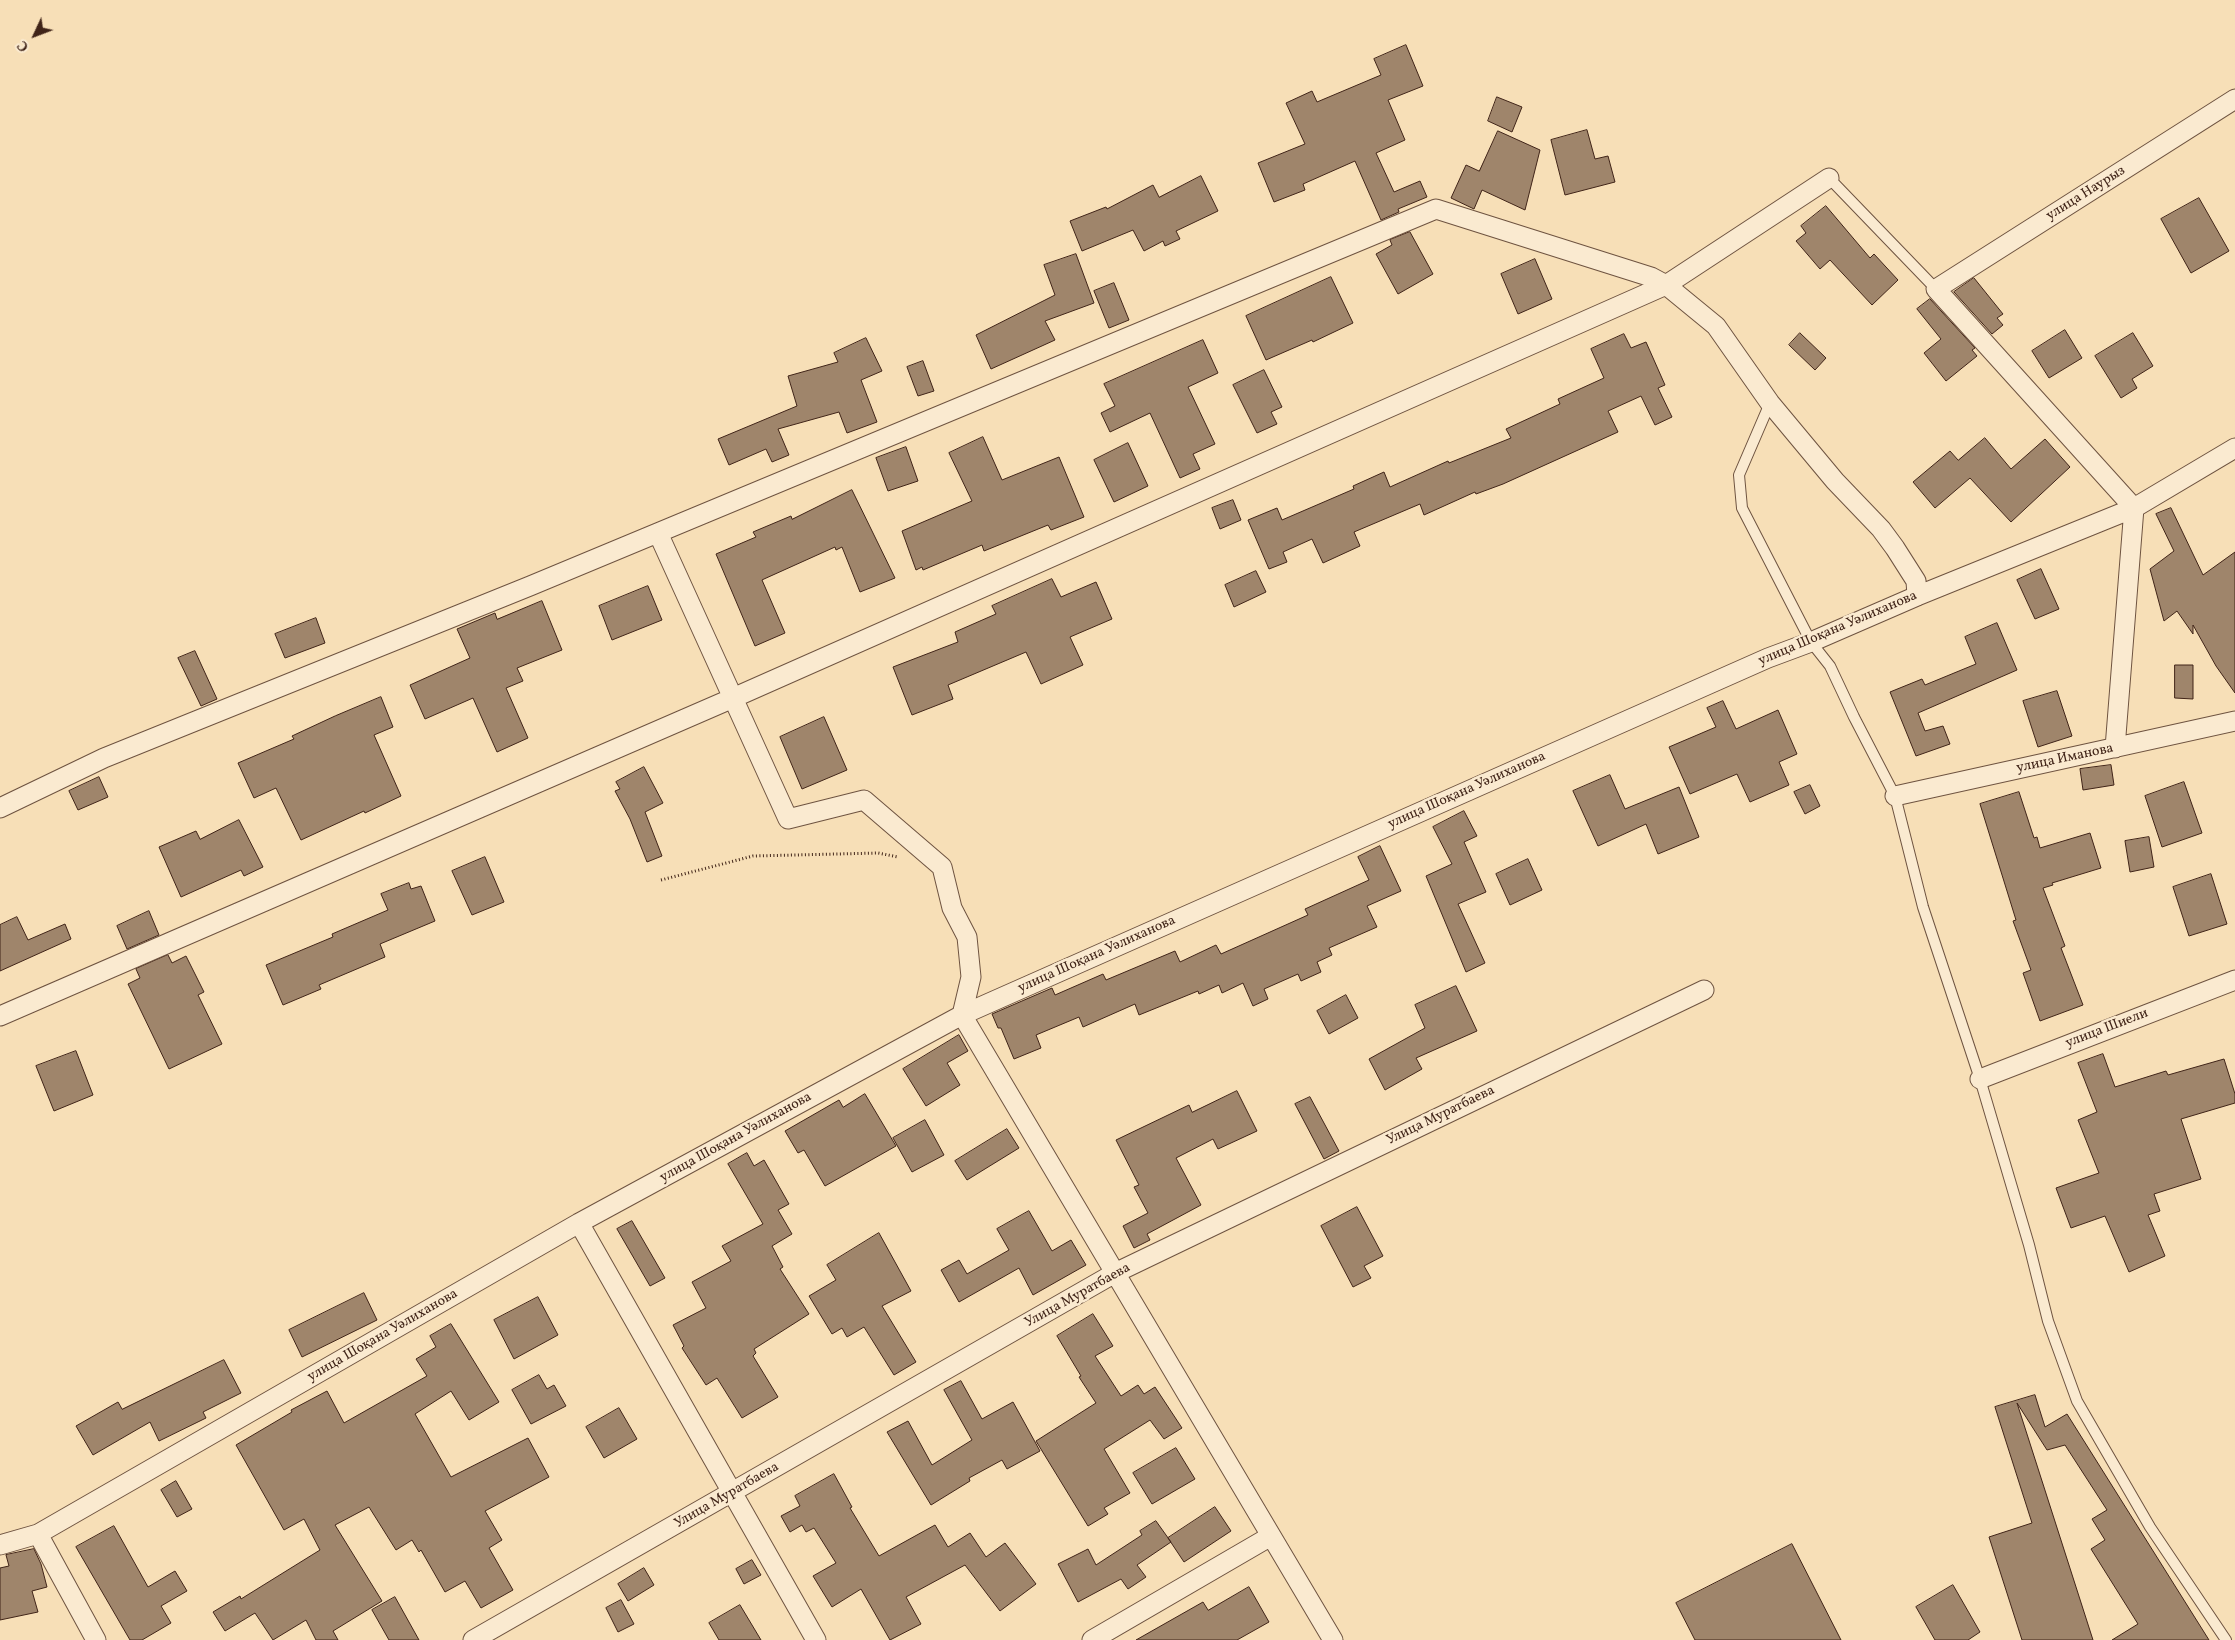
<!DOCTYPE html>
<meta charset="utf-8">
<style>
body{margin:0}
#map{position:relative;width:2235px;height:1640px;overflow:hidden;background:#f7dfb7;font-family:Vollkorn,serif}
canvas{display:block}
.north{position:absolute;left:10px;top:10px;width:50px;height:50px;-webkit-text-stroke:4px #faead0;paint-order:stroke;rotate:227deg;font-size:14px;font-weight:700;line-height:20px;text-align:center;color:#402418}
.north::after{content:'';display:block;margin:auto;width:18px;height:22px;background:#402418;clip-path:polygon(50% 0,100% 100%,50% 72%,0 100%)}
</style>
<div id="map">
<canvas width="2235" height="1640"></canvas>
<div class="north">С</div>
</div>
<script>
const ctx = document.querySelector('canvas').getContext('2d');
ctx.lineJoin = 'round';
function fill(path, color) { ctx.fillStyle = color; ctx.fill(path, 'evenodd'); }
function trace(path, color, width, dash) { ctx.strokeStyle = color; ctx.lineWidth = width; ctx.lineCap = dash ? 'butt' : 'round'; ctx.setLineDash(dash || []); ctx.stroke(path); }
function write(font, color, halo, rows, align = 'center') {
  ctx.font = font + ' Vollkorn,serif'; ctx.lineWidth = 5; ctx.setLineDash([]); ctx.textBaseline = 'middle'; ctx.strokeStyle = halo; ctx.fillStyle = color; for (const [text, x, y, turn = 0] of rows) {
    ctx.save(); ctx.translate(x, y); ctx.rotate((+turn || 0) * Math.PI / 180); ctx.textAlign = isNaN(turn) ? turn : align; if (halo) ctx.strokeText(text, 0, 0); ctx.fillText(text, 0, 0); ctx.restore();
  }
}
const building = new Path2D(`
 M1406 45 1423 86 1388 100 1405 140 1376 153 1394 192 1420 181 1427 197 1398 209 1399 212 1381 220 1355 161 1303 184 1305 190 1274 202 1258 163 1305 144 1286 103 1312 91 1317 102 1381 75 1374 59Z
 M1497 97 1522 107 1512 132 1488 121Z
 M1587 130 1595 159 1608 156 1615 182 1565 195 1551 140Z
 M1498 131 1540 150 1525 210 1482 190 1474 209 1451 198 1466 165 1479 171Z
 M1201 176 1218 211 1176 231 1180 239 1165 246 1163 241 1144 251 1133 230 1082 251 1070 221 1106 207 1107 209 1153 185 1159 197Z
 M2199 198 2229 251 2191 273 2161 219Z
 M1826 206 1870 258 1874 254 1898 280 1872 305 1830 260 1820 269 1796 241 1806 233 1801 226Z
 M1410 232 1433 274 1398 294 1376 254 1392 245 1390 240Z
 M1076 254 1094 303 1045 321 1055 340 991 369 976 335 1055 295 1044 265Z
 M1535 259 1552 299 1518 314 1501 274Z
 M1331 277 1353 323 1313 342 1312 340 1266 360 1246 316Z
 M1974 278 2003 314 1997 318 2003 325 1992 334 1954 292Z
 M1114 283 1129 320 1109 328 1094 291Z
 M1930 299 1975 348 1972 350 1977 356 1946 381 1924 353 1941 339 1917 309Z
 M2065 330 2082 358 2049 378 2032 351Z
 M1800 333 1826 358 1815 370 1789 345Z
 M2133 333 2153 366 2132 379 2137 388 2121 398 2095 356Z
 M1624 334 1631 348 1646 342 1665 385 1658 388 1672 417 1655 425 1641 396 1608 411 1618 432 1503 484 1476 494 1475 492 1424 515 1420 504 1354 532 1360 546 1323 563 1312 539 1283 552 1287 562 1269 569 1248 520 1277 508 1282 520 1354 489 1353 486 1384 472 1390 487 1448 461 1449 463 1511 438 1506 429 1560 404 1558 399 1604 378 1591 349Z
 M866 338 882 371 861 380 877 422 847 433 839 412 778 429 789 455 772 462 766 449 729 465 718 439 797 406 788 376 838 362 834 353Z
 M1203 340 1218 373 1188 387 1215 444 1193 454 1200 469 1180 478 1150 413 1110 432 1101 413 1115 406 1104 384Z
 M923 361 934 391 918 396 907 367Z
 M1264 370 1282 407 1271 412 1277 424 1257 433 1233 385Z
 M983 437 1002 480 1059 457 1084 517 1051 530 1048 525 984 551 982 545 923 570 922 567 916 570 902 531 972 501 949 453Z
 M1985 438 2011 469 2045 439 2070 467 2011 522 1970 478 1935 508 1913 482 1950 451 1958 460Z
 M1128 443 1148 486 1114 502 1094 460Z
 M906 447 918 481 888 491 876 458Z
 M852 490 895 578 860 592 842 547 836 550 835 547 764 579 762 580 785 633 755 646 716 554 756 537 753 532 791 516 792 519Z
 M1233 500 1241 520 1220 529 1212 508Z
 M2171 508 2203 575 2235 552V693L2216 666 2193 625V634L2177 611 2164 621 2150 569 2174 551 2156 514Z
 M2041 569 2059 609 2035 619 2017 580Z
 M1256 571 1266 592 1234 607 1225 585Z
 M1052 579 1061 597 1096 582 1112 619 1070 637 1083 665 1041 684 1026 652 948 685 953 699 912 715 893 667 958 642 955 632 996 614 992 606Z
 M648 586 662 620 612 640 599 606Z
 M542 601 562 650 517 668 523 681 506 688 528 738 497 752 473 698 425 719 410 685 470 658 457 629 495 613 497 619Z
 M316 618 325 643 285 658 275 634Z
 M1997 623 2017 670 1918 713 1925 731 1943 726 1950 744 1916 756 1890 692 1922 679 1925 685 1976 664 1965 637Z
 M195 651 217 699 201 706 178 658Z
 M2175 665H2193V699L2175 698Z
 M2057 691 2072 736 2038 747 2023 701Z
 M381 697 393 727 374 735 401 796 365 813 364 811 301 840 276 788 254 798 238 763 294 739 292 736 335 716Z
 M1723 701 1736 729 1778 710 1797 754 1779 762 1789 785 1750 802 1737 774 1690 794 1669 747 1716 727 1707 708Z
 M824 717 847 770 802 789 780 737Z
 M2111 765 2114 785 2083 790 2080 769Z
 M644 767 663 803 645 812 662 856 647 862 630 819 615 791 620 789 616 782Z
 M1610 775 1625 809 1679 787 1699 837 1658 854 1646 824 1598 846 1573 791Z
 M99 777 108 797 78 810 69 791Z
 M2184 782 2202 833 2162 847 2145 796Z
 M1810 785 1820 806 1805 814 1794 792Z
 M2019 792 2034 838 2037 837 2040 848 2090 833 2101 868 2052 883 2053 885 2043 888 2065 946 2061 948 2083 1005 2040 1021 2023 973 2031 970 2013 921 2016 920 1980 804Z
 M1464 811 1477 836 1464 842 1486 892 1458 904 1485 963 1466 972 1426 876 1452 864 1433 827Z
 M239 820 263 867 244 876 241 870 181 897 159 847 196 831 200 839Z
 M2149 837 2154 867 2130 872 2125 841Z
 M1380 846 1401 891 1367 906 1377 927 1329 948 1332 955 1317 962 1321 972 1301 981 1298 974 1264 989 1268 999 1253 1006 1243 983 1222 993 1219 985 1199 994 1198 991 1139 1015 1135 1004 1083 1027 1079 1017 1036 1035 1041 1048 1014 1059 1001 1028H998L992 1014 1052 988 1055 995 1103 974 1106 980 1175 951 1180 962 1216 945 1221 954 1308 915 1305 909 1369 880 1358 857Z
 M485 857 504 902 472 915 452 871Z
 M1528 859 1542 890 1510 905 1496 874Z
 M2211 874 2227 924 2189 936 2173 887Z
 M409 883 411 889 421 886 435 921 380 944 385 957 319 985 321 989 283 1005 266 965 333 937 332 934 388 910 381 894Z
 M149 911 159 935 127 949 117 926Z
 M17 917 28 940 65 924 71 939 0 971V925Z
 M168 955 172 963 186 956 204 992 198 995 222 1044 169 1069 128 984 140 978 136 969Z
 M1456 986 1477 1031 1416 1058 1422 1069 1385 1090 1369 1059 1425 1028 1415 1005Z
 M1346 995 1358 1018 1329 1034 1317 1011Z
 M959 1035 968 1051 947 1063 960 1085 926 1106 903 1069Z
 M76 1051 93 1095 54 1111 36 1066Z
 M2103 1054 2115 1087 2166 1071 2168 1075 2224 1059 2235 1094V1103L2181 1119 2201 1179 2154 1194 2160 1211 2148 1215 2165 1256 2129 1272 2105 1216 2071 1228 2056 1188 2099 1173 2078 1120 2097 1112 2078 1063Z
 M1237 1091 1257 1131 1218 1149 1213 1139 1176 1158 1201 1205 1147 1234 1150 1240 1134 1248 1123 1226 1148 1213 1134 1187 1139 1185 1116 1140 1189 1105 1192 1112Z
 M865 1094 896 1146 825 1186 804 1150 798 1153 785 1131 839 1100 843 1107Z
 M1310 1097 1339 1151 1324 1159 1295 1104Z
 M925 1120 944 1155 912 1172 893 1138Z
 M1007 1129 1019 1148 967 1180 955 1161Z
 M747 1153 754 1166 764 1160 789 1204 778 1210 792 1234 772 1246 783 1267 780 1269 809 1314 754 1349 756 1353 753 1356 778 1397 742 1418 717 1378 706 1385 682 1348 684 1346 673 1325 706 1308 692 1282 731 1261 722 1246 763 1224 728 1164Z
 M1357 1207 1383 1256 1364 1266 1371 1278 1353 1287 1321 1226Z
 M1029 1211 1052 1251 1071 1240 1086 1265 1033 1295 1019 1268 959 1302 941 1270 959 1260 967 1274 1009 1250 997 1229Z
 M632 1221 665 1278 650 1286 617 1229Z
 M879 1233 911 1291 882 1306 916 1362 894 1375 864 1327 847 1337 842 1328 832 1334 809 1296 836 1280 827 1265Z
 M364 1293 377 1320 302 1357 289 1330Z
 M538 1297 558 1335 514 1359 494 1320Z
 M1093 1314 1113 1346 1095 1356 1121 1396 1138 1385 1144 1394 1155 1387 1182 1428 1164 1439 1150 1420 1104 1449 1130 1493 1104 1508 1108 1514 1088 1526 1036 1441 1096 1403 1079 1377 1081 1376 1057 1336Z
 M451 1324 499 1402 469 1420 451 1391 415 1414 451 1477 528 1438 549 1477 485 1511 502 1540 489 1548 513 1590 481 1608 465 1581 445 1592 421 1550 419 1552 412 1540 396 1550 369 1507 335 1525 382 1601 333 1631 338 1640H316L306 1620 273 1640 255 1613 225 1631 213 1612 240 1596 241 1599 320 1550 304 1519 284 1530 236 1445 292 1412 291 1410 327 1391 344 1423 427 1376 416 1359 436 1347 430 1336Z
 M224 1360 241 1393 203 1412 206 1418 159 1441 150 1422 93 1455 76 1426 118 1402 122 1409Z
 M539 1375 547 1389 554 1385 566 1406 531 1424 512 1390Z
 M961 1381 982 1419 1013 1402 1040 1451 1007 1469 1002 1460 969 1478 970 1481 931 1505 887 1432 908 1421 932 1465 972 1440 944 1390Z
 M2035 1395 2045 1427 2067 1414 2209 1640H2112L2138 1624 2091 1549 2105 1540 2092 1519 2107 1510 2065 1445 2047 1450 2017 1403 2093 1640H2022L1989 1537 2032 1523 1995 1407Z
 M619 1408 637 1439 604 1458 586 1427Z
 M1176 1448 1195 1479 1152 1504 1133 1473Z
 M834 1474 852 1507 850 1508 879 1556 935 1525 948 1547 970 1533 986 1557 1005 1543 1036 1584 1000 1611 965 1565 906 1597 921 1624 890 1640 861 1589 832 1607 813 1576 836 1563 814 1528 806 1532 802 1525 790 1532 781 1516 800 1506 795 1496Z
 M176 1481 192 1509 177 1517 161 1490Z
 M1215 1507 1231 1531 1184 1562 1168 1538Z
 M1156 1521 1171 1542 1137 1565 1146 1577 1128 1589 1121 1579 1078 1602 1058 1564 1088 1549 1096 1565 1142 1535 1140 1531Z
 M114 1526 148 1587 175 1571 187 1591 161 1606 171 1623 142 1640H130L76 1547Z
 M1792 1544 1841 1640H1695L1676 1603Z
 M34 1549 41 1564 47 1587 32 1591 38 1612 0 1620V1568L9 1566 6 1555Z
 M752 1560 761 1575 744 1584 736 1569Z
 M644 1568 654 1585 628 1601 618 1584Z
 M1953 1585 1980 1632 1968 1640H1935L1916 1607Z
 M1249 1587 1269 1622 1237 1640H1136L1203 1602 1208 1610Z
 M395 1597 419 1640H389L372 1610Z
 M621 1600 634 1624 618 1632 606 1608Z
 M740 1605 761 1640H719L709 1623Z`);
const path = new Path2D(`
 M661 880 753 856 878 853 898 857`);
const service = new Path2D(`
 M1829 178 1936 289
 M1770 403 1739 475 1742 508 1811 642 1830 666 1854 717 1895 796 1923 907 1980 1079 2029 1245 2048 1321 2077 1401 2150 1527 2226 1640`);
const minor = new Path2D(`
 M658 533 788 819 864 800 942 867 952 908 967 937 971 977 962 1015 1333 1640
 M2115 748 2134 508 1936 289 2235 99
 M1895 796 2235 721
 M0 808 104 758 530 586 1436 209 1651 277 1666 285 1716 326 1770 403 1835 481 1881 529 1895 548 1916 581 1917 596
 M0 1016 733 698 1666 285 1829 178
 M1980 1079 2235 980
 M579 1223 816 1640
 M38 1534 96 1640
 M0 1545 38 1534 579 1223 962 1015 1768 658 1811 642 1917 596 2134 508 2235 448
 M473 1640 1115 1273 1704 990
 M1092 1640 1271 1536`);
const streetNames = [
 ["улица Наурыз",2086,194,-32],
 ["улица Шоқана Уәлиханова",1838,629,-23],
 ["улица Иманова",2065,759,-12],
 ["улица Шоқана Уәлиханова",1467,791,-24],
 ["улица Шоқана Уәлиханова",1097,955,-24],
 ["улица Шиели",2107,1029,-21],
 ["Улица Муратбаева",1441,1116,-26],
 ["улица Шоқана Уәлиханова",736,1138,-29],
 ["Улица Муратбаева",1078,1296,-29],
 ["улица Шоқана Уәлиханова",383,1336,-30],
 ["Улица Муратбаева",727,1496,-30]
];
fill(building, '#9f856b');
trace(building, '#402418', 1);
trace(service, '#6e5340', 12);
trace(minor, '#6e5340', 21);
trace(path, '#402418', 3, [1, 2.5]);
trace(service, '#faead0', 10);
trace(minor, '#faead0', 19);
write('14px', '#402418', '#faead0', streetNames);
</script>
